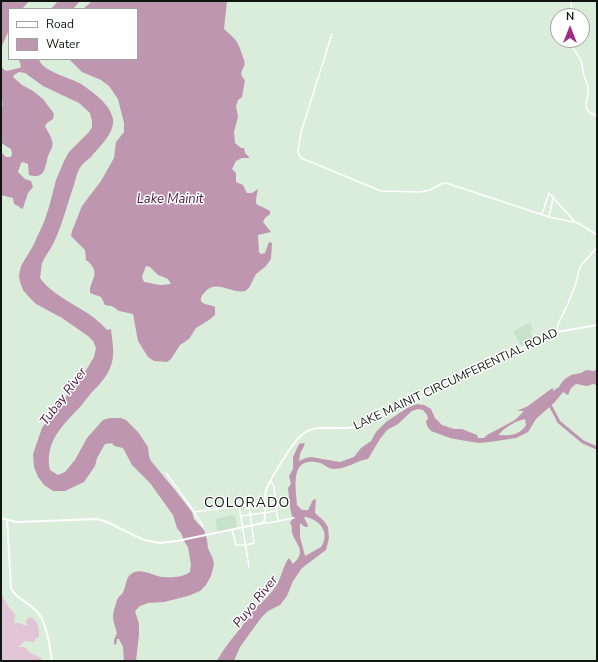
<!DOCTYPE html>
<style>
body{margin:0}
#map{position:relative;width:598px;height:662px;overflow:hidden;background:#d9edda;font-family:"Nunito Sans",sans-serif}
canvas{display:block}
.frame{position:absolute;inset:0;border:2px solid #0f1610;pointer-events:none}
.legend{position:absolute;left:8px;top:8px;width:130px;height:52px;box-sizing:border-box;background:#fff;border:1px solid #9fa29f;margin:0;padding:5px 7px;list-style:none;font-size:12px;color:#0f1610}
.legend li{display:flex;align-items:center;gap:8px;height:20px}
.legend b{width:20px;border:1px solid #9fa29f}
.north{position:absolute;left:550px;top:8px;width:40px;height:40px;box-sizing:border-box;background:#fff;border:1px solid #9fa29f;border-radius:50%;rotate:0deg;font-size:11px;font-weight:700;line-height:16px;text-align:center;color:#0f1610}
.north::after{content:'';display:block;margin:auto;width:14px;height:18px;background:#a12b84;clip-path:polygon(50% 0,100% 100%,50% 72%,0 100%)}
</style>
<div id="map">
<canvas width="598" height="662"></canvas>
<div class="frame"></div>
<ul class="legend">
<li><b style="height:5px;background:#fff"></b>Road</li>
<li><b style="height:11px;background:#be96b0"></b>Water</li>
</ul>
<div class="north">N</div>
</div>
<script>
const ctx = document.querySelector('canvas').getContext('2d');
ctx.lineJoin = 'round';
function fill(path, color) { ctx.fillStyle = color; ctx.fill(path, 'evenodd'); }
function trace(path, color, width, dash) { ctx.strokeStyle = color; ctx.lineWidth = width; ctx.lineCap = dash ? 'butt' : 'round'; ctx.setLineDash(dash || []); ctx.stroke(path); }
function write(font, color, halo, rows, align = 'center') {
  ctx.font = font + ' "Nunito Sans",sans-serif'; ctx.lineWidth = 3; ctx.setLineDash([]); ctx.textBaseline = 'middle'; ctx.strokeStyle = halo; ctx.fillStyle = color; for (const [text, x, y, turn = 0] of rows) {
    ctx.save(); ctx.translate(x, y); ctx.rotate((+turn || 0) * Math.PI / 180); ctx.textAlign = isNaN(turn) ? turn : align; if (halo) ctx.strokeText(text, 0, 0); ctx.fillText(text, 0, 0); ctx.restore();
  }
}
const built = new Path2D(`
 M530 323 533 330 530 332 534 340 521 346 513 331Z
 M235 515 237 528 218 532 215 519Z`);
const green = new Path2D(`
 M1 592C4 600 9 609 15 614L14 623H18L27 626 26 620 30 617C39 621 39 628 39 637L35 639V642L25 641 18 647H25L29 652 41 658 43 661H1Z`);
const water = new Path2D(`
 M1 1H29L22 9H9V30L1 48Z
 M58 1H80L73 9H51Z
 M92 1H227L224 29C228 33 234 37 237 42 240 47 242 55 244 60 247 69 236 71 245 80L242 97 238 100 236 106 238 117 234 132 235 143 241 148H244L245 153 249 157V158H242L236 161 232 169 236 173V182L243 185 247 193H252L258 189C254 209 255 202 270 211V214L265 218 263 222 271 232 258 235C258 237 259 248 259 252L261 254 265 253 269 242 272 243 271 259 266 266 256 274 249 288 245 291C230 294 216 278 204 293 194 305 210 304 215 307V315L209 320 196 328 189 339 180 345 171 359 167 362 154 361 148 357 138 341 133 314 119 311 112 306 105 305 101 297 90 293C89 280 103 273 86 260L85 250 71 236 72 231 82 206 101 181 114 158 116 142 124 132V123L118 99 109 86 101 80 82 72 69 59H137V9H83ZM146 266 150 267 158 275 168 279 171 284 160 285 144 282 142 277Z
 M19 59H39C41 71 71 78 81 84 93 92 110 104 113 119 115 133 99 147 91 157 88 160 84 162 82 165 77 171 76 178 74 185 67 204 63 223 54 242 51 249 45 256 42 263 41 267 41 274 40 278 57 301 89 308 107 330L111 329C112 342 116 355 110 368 107 376 100 384 94 390 89 395 85 401 80 407 63 425 44 442 50 470L58 475 65 472 75 460 87 438 103 420 110 418H121L126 420 138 432 148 447 149 456 151 461 175 490 192 512 194 519 204 530 207 540 208 548 213 559 214 564 211 576 206 585 200 591 188 596 164 602 148 603 140 606 135 611 139 624V634L136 661H124L123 647 119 639H117L116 645 114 644V640L117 633C114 622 111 618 115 607 116 604 116 601 118 598 119 596 121 595 122 594 126 588 125 581 129 576 138 565 153 576 163 577 172 578 183 577 190 572L191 565 188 547 184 541 181 533 177 528 173 515 150 483 132 465 123 448 114 446 112 443 105 444 97 458 95 466 84 482 65 491H53L44 485 38 477 34 467 33 454 42 428 50 416 82 377 94 357 96 348 93 341 88 336 62 318 36 304 30 298 23 290 20 282 19 275 21 266 33 246 44 222 49 207 56 180 65 159 69 152 89 132 92 127V121L90 113 79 103 43 86 25 73 19 72 14 75 13 77 22 85 33 91 43 99 52 111 54 114 53 119 47 123 45 126C47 131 51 135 52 141 54 146 50 151 48 156 45 166 46 180 29 175L28 164 23 162 21 163 18 172 25 179 31 181 33 187 28 193 23 208 22 209 18 206 14 204 13 198 1 195V152L6 157H11L12 154 11 149 1 143V108L3 104 1 101V64L3 69 7 71 19 68 21 67Z
 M597 369V385L593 384 587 386 576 384 571 388 568 395 563 392 555 402 536 419 528 432 516 438 490 442 479 443 466 441 450 438 431 431 427 426 426 421 428 419 427 415 423 410 418 409 412 411 398 424 387 430 380 439 368 459C357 460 348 469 334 469 328 469 324 464 320 463 289 455 296 487 297 505L302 510H308L313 500 316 499 315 513 324 521 328 527 329 538 326 550 302 568 293 581 287 596 280 605 268 611 261 618 240 647 234 661H217C225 646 236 634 246 621 248 618 249 615 251 613 259 604 269 597 276 586 281 579 284 563 289 558L293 564C308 550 295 545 292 532 291 528 293 527 290 523L293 518C290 513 289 495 288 488L291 484 289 476 293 469V457L299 444 303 443 305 444 300 454 299 461 306 458 311 457 340 462 354 457 361 448 371 441 376 432 386 422 407 408 417 404 424 405 431 409 435 418 442 425 454 429H462L477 435 478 438H484L487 435 515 420 524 411H517L528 406 551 389 553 388V391L559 387 562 382 565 379 571 375 581 373 586 370 594 371ZM525 419 526 425C520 435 510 436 499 435V434C506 427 515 421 525 419ZM304 517C319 518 331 533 321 547L305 556 300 537V523L305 527H307L308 526Z`);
const river = new Path2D(`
 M549 403 559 422 583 442 597 448`);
const street = new Path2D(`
 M571 1 572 16
 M332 34 301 132 298 152 301 158 381 191 420 192 430 190 441 184 446 183 549 217 578 223 597 235
 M570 40C571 48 577 52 580 59 583 64 582 70 584 75 585 79 587 83 588 87 590 100 578 110 597 116
 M542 214 549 193 576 223
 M549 217 553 198
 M557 332 558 324 567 306 575 286 580 267 597 247
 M166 473 188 503 203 526
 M271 481 274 487 278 522
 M238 499 249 567
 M264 504 275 502
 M194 512 264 503
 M241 516 276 511
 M264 523H268L294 518
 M232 530 236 545H246L254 543 249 505`);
const secondary = new Path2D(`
 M1 518 16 522 97 519 107 522 144 540 160 543 177 541 263 523C268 517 262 498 267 488 272 476 294 440 303 434 308 430 314 428 320 428 334 427 347 430 360 426L551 334 557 332 597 325
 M7 520 11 588C15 599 31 603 38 613 47 623 50 648 52 661`);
const streetNames = [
 ["LAKE MAINIT CIRCUMFERENTIAL ROAD",456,380,-25]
];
const waterNames = [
 ["Lake Mainit",170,200],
 ["Tubay River",64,397,-53],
 ["Puyo River",256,602,-51]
];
const quarterNames = [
 ["COLORADO",247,504]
];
fill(built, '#c8e1c9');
fill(green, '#e2c4d7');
fill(water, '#be96b0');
trace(river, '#be96b0', 3);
trace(street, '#fff', 1.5);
trace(secondary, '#fff', 2);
write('12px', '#0f1610', '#fff', streetNames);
write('italic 13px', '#49183c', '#fff', waterNames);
ctx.letterSpacing = '1px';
write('14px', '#0f1610', '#fff', quarterNames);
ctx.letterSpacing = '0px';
</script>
